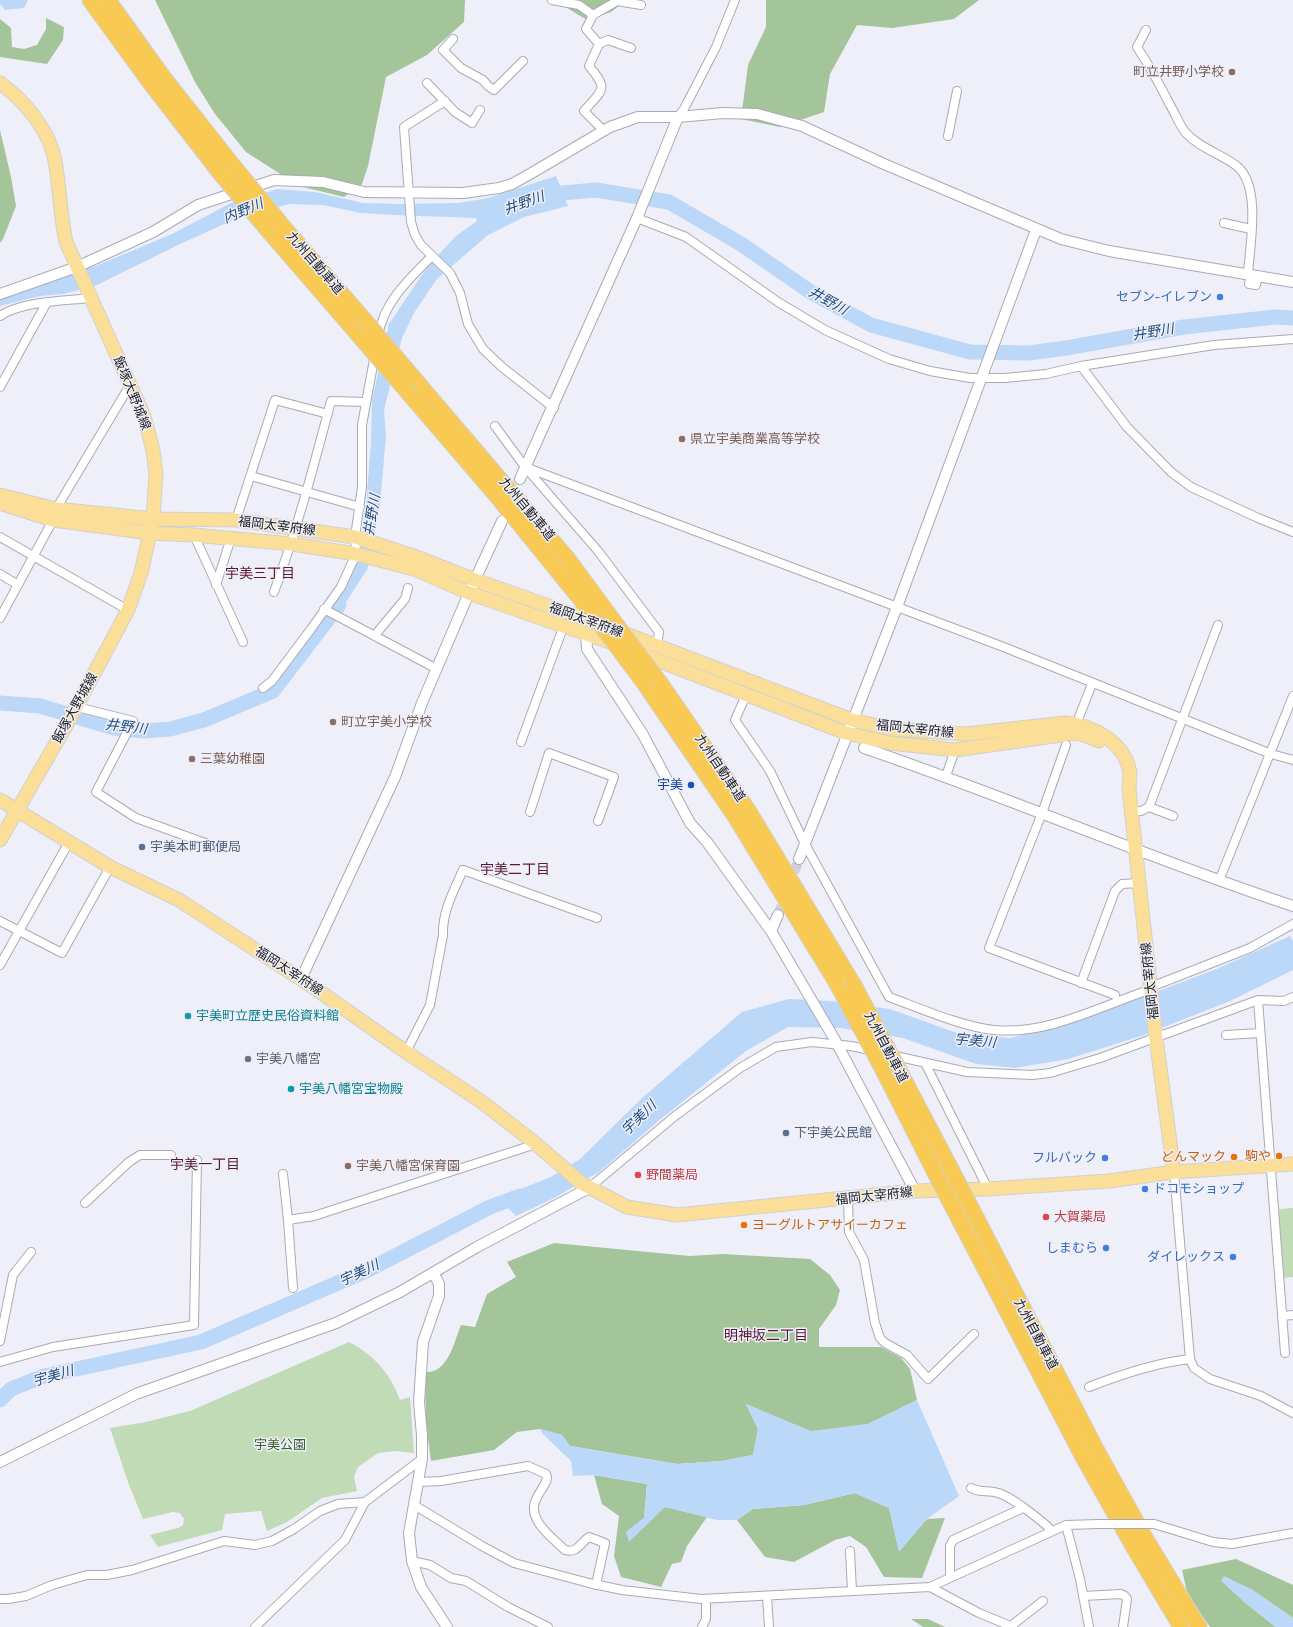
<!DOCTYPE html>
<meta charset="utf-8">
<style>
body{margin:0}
canvas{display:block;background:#efeffa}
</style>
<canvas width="1293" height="1627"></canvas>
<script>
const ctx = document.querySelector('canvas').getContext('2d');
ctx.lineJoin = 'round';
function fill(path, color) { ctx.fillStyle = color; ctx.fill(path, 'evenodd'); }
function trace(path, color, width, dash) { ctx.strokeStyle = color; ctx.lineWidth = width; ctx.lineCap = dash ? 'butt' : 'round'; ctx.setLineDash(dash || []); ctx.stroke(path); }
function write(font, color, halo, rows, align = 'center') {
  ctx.font = font + ' "Golos Text","Noto Sans JP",sans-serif'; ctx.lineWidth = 3; ctx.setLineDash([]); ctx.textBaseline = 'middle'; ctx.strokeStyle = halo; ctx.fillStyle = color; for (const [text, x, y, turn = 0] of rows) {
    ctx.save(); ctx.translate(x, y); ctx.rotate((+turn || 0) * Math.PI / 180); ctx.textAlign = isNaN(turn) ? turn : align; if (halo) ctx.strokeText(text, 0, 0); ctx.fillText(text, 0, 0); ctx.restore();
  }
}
const green = new Path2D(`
 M1293 1208V1277L1283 1278 1279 1209Z
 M349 1342C374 1355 390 1373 400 1400L410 1397 414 1453 395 1451 378 1453 358 1467 354 1477 357 1491 322 1498 287 1522 267 1531 261 1511 225 1514 222 1530 158 1547 150 1535 178 1528 183 1525 184 1519 180 1513 173 1512 143 1519 129 1485 110 1428 146 1422 190 1411Z`);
const forest = new Path2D(`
 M155 0H465L464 22 427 55 386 77 368 166 362 184 344 197 299 186 246 152 215 114 195 82Z
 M559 0H627L611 12 587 20 567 8Z
 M766 0H979L954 19 892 28 857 25 830 74 824 112 780 127 741 119 748 65 766 27Z
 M46 18 64 27 63 40 47 64 0 57V19L11 28 12 47 24 49 37 45 46 29Z
 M0 130 11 177 16 206 3 239 0 243Z
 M554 1243 690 1256 723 1254 810 1259 830 1275 840 1290 836 1305 819 1329V1347H881L901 1358 910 1369 917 1400 868 1424 811 1432 746 1404 758 1429 753 1455 722 1461 677 1464 570 1446 562 1435 540 1429 517 1432 494 1450 431 1461 426 1423 425 1372C448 1374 454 1342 461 1325L475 1327 487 1294 516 1277 507 1262Z
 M594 1475 647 1484 644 1518 626 1532 665 1507 707 1517 687 1546 681 1562 672 1564 661 1587 621 1577 614 1556 619 1516 602 1504Z
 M855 1493 889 1508 899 1551 927 1519 945 1518 922 1578 884 1577 866 1547 850 1536 835 1540 794 1562 765 1557 737 1520 753 1509 804 1505Z
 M1236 1559 1293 1585V1618L1251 1589 1244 1602 1276 1627H1210L1188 1596 1182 1570Z
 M911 1619H928L945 1627H923Z`);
const water = new Path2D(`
 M0 0H28L24 8 5 10 0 4Z
 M556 176 568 206 524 217 488 235 437 279 414 313 402 338 384 410 386 436 380 504 368 568 334 621 321 619 349 579 356 564 364 528 371 443 372 400 389 324 428 266 456 236 477 221 476 218 393 215 361 213 323 205 290 204 242 216 178 245 95 286 63 294 40 296 0 306V299L98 265 172 234 231 203 277 189 315 192 363 203 401 204 459 203 488 198Z
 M1290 936 1293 941V970L1230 1001 1144 1035 1068 1059 1015 1068 976 1064 903 1038 841 1028 788 1027 746 1051 662 1118 599 1172 554 1198 516 1216 498 1198 551 1177 580 1159 642 1098 742 1012 789 999 829 1001 890 1009 957 1033 1010 1038 1070 1023 1127 1003 1219 968Z
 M917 1400 959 1496 927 1519 899 1552 889 1508 855 1493 804 1505 753 1509 737 1520H717L665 1507 629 1542 626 1532 644 1518 647 1484 594 1475 573 1476 571 1461 542 1433 540 1429 562 1435 570 1446 677 1464 722 1461 753 1455 758 1429 746 1404 811 1431 868 1424Z
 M1224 1576 1251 1589 1293 1618V1627H1276L1244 1602 1221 1581Z`);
const river = new Path2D(`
 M542 196 551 194 596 190 669 202 741 244 812 293 871 325 970 352 1029 353 1066 348 1184 327 1275 317 1293 318
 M0 703 40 706 114 728 144 731 170 729 204 720 273 691 339 605
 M0 1400 11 1389 44 1376 201 1342 368 1270 490 1207 520 1196`);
const tertiaryTunnel = new Path2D(`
 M778 915 799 859`);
const minor = new Path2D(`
 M552 0 579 5 593 15 586 29 599 44 589 66C609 90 603 89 584 111L603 130
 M593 15 617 1 641 5
 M1146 30 1137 47C1149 65 1160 85 1170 105 1175 113 1179 124 1185 132 1199 148 1222 154 1238 167 1261 188 1250 245 1248 273
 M453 39 443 50 461 68 483 80 488 86 494 90 523 61
 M599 44 608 40 631 48
 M427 83 455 112 472 123 480 110
 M445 101 404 127 411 222 415 235 421 245 450 273 460 293 468 324 483 349 502 367 554 408
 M678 117 684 109 716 47 735 0
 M948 136 957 91
 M637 218 686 237 778 302 825 330 889 359 930 371 970 378H1005L1046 374 1081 366 1214 345 1293 339
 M1224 223 1251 229
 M1251 274 1249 284 1256 285 1258 275
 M0 316C22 301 64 301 90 298
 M378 336C384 302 408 280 432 256
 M1081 366 1127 427 1171 472 1191 487 1258 518 1293 532
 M0 387 47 302
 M495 426 525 467 598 551 659 632 657 646
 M525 467 1001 646 1271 754 1293 760
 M251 476 360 507
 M236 520 275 400 328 414
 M194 535 243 642
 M0 537 128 610
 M0 574 18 585
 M216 585 231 538
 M274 592C297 530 314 465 331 401L366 402
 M324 609 437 669
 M0 618 53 520 56 509 130 385
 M375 635 405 599 408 588
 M263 688 272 681 311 629 341 587 356 554 355 537 362 487V425L375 354
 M746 695 735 720 770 771 805 844 889 997C919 1008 963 1027 994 1030 1045 1035 1095 1009 1143 992
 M77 707 133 721 96 792 136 818 219 848
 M1079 717 1092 684
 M521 742 564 625
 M1066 745 1042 813 989 948 1115 995
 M946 776 955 750
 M1149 807 1173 816
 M530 812 549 753 614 777 598 821
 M1131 812 1141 811 1149 807 1218 625
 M1219 881 1293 696
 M0 921 62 953 110 867
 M0 965 69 842
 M1081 983 1115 891 1122 884 1139 883
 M1156 985 1250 948 1293 924
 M1258 1000 1285 1353
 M1226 1035 1260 1033
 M406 1052 430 1005 443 935C442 912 454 890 463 870L597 918
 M891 1055 967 1072 1032 1075 1050 1073 1100 1058 1258 1000 1284 1001 1293 997
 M925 1063 988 1189
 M1174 1172 1190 1359 1194 1368 1210 1379 1261 1396 1293 1413
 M283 1174 288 1220 314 1216 536 1144
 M589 1188 675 1116 740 1068 776 1047 812 1042 851 1046 874 1051
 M848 1199 849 1232 864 1260 875 1323 880 1338 885 1343 907 1355 928 1379 974 1334
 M85 1203 129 1162 140 1155H171
 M288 1220 293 1288
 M1282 1316 1293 1315
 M0 1341 13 1275 31 1252
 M0 1362 53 1347 194 1325 197 1160
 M1089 1387C1122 1374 1155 1363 1190 1359
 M419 1482 441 1481 528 1466 546 1474C552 1486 525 1498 537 1520 543 1532 556 1541 565 1550 577 1554 580 1543 589 1537L605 1543 596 1585
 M971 1488C979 1493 989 1490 998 1493 1009 1495 1044 1522 1052 1531
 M414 1505 482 1546 514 1563 589 1583 622 1590 701 1599 930 1587 1066 1525 1098 1524
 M1154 1524 1213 1542 1232 1544 1293 1533
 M1066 1525 1080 1579 1089 1627
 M850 1551 852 1591
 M412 1561 430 1565 451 1578 466 1581 508 1607 548 1627
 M950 1578V1546L953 1540 1023 1508
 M930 1587 979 1613 1013 1627
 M767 1596 769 1627
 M1083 1596 1121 1594 1125 1596 1127 1599 1123 1627
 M0 1599H8L26 1596 52 1585 87 1575H107L132 1570 224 1541 255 1545 272 1541 294 1529 320 1511 338 1504 365 1502
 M1011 1626 1043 1601
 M255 1627 345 1540 365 1502 422 1459
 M702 1627 706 1619V1599`);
const tertiary = new Path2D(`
 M0 294 77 267 153 232 198 205 274 180 323 182 364 192 463 193 499 188 512 184 530 174 610 127 638 117H678L723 113 757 114 802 126 884 164 1061 239 1109 251 1293 282
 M520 479 637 218 678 117
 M586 633 587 649 642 733 690 823 707 842 771 931 835 1040 915 1191
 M864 748C1008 797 1148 858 1293 906
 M799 859 897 607 1036 230
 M771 931 778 915
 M301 979 395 777 422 703 469 593 502 521
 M434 1274 439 1284V1296L423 1342 419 1402 422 1435V1459L409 1533 412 1561 421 1587 447 1627
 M0 1462 136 1394 336 1323 400 1292 477 1247 589 1188`);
const primary = new Path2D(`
 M0 83C24 100 50 131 55 161 60 188 60 215 66 242L144 416 153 450 156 474 153 519 141 573 128 610 67 724 0 840
 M0 495 56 509 153 519 236 520 355 537 419 558 475 580 603 625
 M0 503 53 520 150 533 194 535 292 544 356 554 414 569 469 593 618 645
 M621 632 852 720 892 729 966 734 1065 723C1093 725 1125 742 1130 773 1130 778 1129 784 1129 789L1156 1038 1174 1172
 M636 652 846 733 890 743 955 750 1075 733 1084 735 1099 741
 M0 800 110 867 179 900 316 989 406 1052 482 1102 536 1144 581 1183 627 1207 677 1215 915 1191 988 1189 1109 1181 1174 1172 1293 1164`);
const motorway = new Path2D(`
 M90 0 151 84 220 173
 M108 0 164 78 235 168
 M281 224 362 317
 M266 228 361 338
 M413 377 568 559 616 624
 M411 396 495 494 594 616
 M644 683 736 818 836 982
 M661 684 748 810 855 987
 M882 1068 932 1167
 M900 1072 950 1167
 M960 1221 1083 1457 1134 1548 1181 1627
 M978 1221 1096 1449 1147 1541 1199 1627`);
const minorBridge = new Path2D(`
 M1098 1524H1154`);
const motorwayBridge = new Path2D(`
 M235 168 281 224
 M220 173 266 228
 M362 317 413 377
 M361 338 411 396
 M594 616 644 683
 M616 624 661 684
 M836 982 882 1068
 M855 987 900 1072
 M932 1167 960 1221
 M950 1167 978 1221`);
const markers = [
 [1232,72,4,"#8d6e63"],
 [1220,297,4,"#3f7fe0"],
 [682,439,4,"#8d6e63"],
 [333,722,4,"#8d6e63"],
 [192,759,4,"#8d6e63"],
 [691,785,4,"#1a4fb4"],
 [142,847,4,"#5c6f8a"],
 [188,1016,4,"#0f9aa8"],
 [248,1059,4,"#6b7280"],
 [291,1089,4,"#0f9aa8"],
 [786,1133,4,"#5c6f8a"],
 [1279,1156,4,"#e8710a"],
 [1234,1157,4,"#e8710a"],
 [1105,1158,4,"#3f7fe0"],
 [348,1166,4,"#8d6e63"],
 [638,1175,4,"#e0444e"],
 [1145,1189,4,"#3f7fe0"],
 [1046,1217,4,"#e0444e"],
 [744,1225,4,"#e8710a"],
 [1106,1248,4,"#3f7fe0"],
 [1233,1257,4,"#3f7fe0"]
];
const educationNames = [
 ["町立井野小学校",1224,72,"right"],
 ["県立宇美商業高等学校",690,439],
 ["町立宇美小学校",341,722],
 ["三葉幼稚園",200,759],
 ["宇美八幡宮保育園",356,1166]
];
const streetNames = [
 ["九州自動車道",315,263,49],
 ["飯塚大野城線",132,393,68],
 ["九州自動車道",527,509,50],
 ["福岡太宰府線",277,526,7],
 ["福岡太宰府線",586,620,20],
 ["飯塚大野城線",75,708,-61],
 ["福岡太宰府線",915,729,6],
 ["九州自動車道",720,768,56],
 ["福岡太宰府線",289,971,33],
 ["福岡太宰府線",1150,981,-96],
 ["九州自動車道",886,1047,62],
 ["福岡太宰府線",874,1196,-6],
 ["九州自動車道",1036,1334,62]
];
const shopNames = [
 ["セブン-イレブン",1212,297],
 ["フルバック",1097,1158],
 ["ドコモショップ",1153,1189,"left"],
 ["しまむら",1098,1248],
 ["ダイレックス",1225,1257]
];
const transitNames = [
 ["宇美",683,785]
];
const serviceNames = [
 ["宇美本町郵便局",150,847],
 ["下宇美公民館",794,1133]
];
const cultureNames = [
 ["宇美町立歴史民俗資料館",196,1016],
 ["宇美八幡宮宝物殿",299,1089]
];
const worshipNames = [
 ["宇美八幡宮",256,1059]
];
const foodNames = [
 ["駒や",1271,1156],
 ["どんマック",1226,1157],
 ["ヨーグルトアサイーカフェ",752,1225,"left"]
];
const healthNames = [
 ["野間薬局",646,1175],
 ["大賀薬局",1054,1217]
];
const parkNames = [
 ["宇美公園",280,1445]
];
const waterNames = [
 ["井野川",524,203,-20],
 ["内野川",243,211,-23],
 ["井野川",828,301,29],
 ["井野川",1153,332,-9],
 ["井野川",372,515,-81],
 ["井野川",126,727,7],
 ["宇美川",975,1041,5],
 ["宇美川",639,1118,-44],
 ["宇美川",359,1273,-25],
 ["宇美川",53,1376,-16]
];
const neighbourhoodNames = [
 ["宇美三丁目",260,574],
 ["宇美二丁目",515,870],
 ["宇美一丁目",205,1165],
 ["明神坂二丁目",766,1336]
];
fill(green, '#c0dbb6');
fill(forest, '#a4c499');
fill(water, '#bbd8f8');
trace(river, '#bbd8f8', 15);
trace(tertiaryTunnel, '#cfcfd9', 10, [10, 5]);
trace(minor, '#aaaab4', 10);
trace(tertiary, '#aaaab4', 12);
trace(primary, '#d1d1d2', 15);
trace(motorway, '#d1d1d2', 17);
trace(minor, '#fff', 8);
trace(tertiary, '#fff', 10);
trace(primary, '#fbdf98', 13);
trace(motorway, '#f9ca53', 15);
trace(minorBridge, '#aaaab4', 10, []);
trace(motorwayBridge, '#d1d1d2', 17, []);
trace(minorBridge, '#fff', 8);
trace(motorwayBridge, '#f9ca53', 15);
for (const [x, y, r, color] of markers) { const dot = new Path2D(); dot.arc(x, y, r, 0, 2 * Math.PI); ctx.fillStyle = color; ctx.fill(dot); trace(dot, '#efeffa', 1.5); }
write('13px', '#785e54', '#efeffa', educationNames, 'left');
write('13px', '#1b1b1e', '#efeffa', streetNames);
write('13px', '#366cbe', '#efeffa', shopNames, 'right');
write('13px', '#164399', '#efeffa', transitNames, 'right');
write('13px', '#4e5e75', '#efeffa', serviceNames, 'left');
write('13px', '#0d838f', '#efeffa', cultureNames, 'left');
write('13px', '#5b616d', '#efeffa', worshipNames, 'left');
write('13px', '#c56008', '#efeffa', foodNames, 'right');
write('13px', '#be3a42', '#efeffa', healthNames, 'left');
write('13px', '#386128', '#efeffa', parkNames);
write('italic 14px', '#1c4d7e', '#efeffa', waterNames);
write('14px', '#591835', '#efeffa', neighbourhoodNames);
</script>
